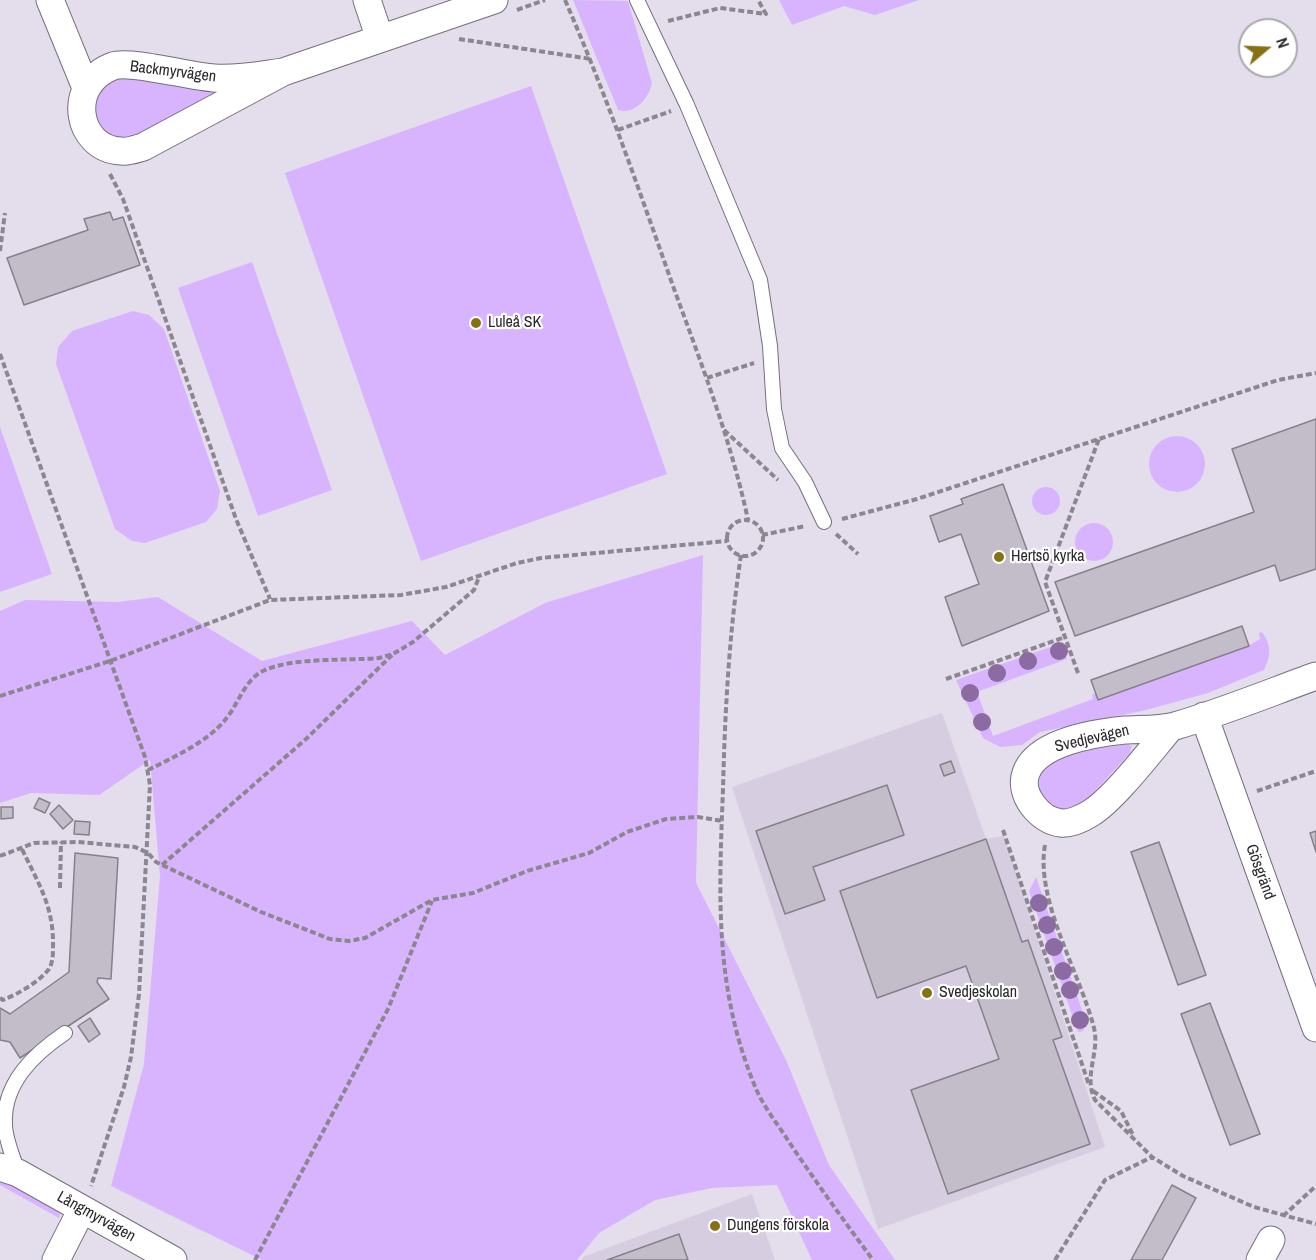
<!DOCTYPE html>
<meta charset="utf-8">
<style>
body{margin:0}
#map{position:relative;width:1316px;height:1260px;overflow:hidden;background:#e4ddeb;font-family:"Archivo Narrow",sans-serif}
canvas{display:block}
.north{position:absolute;left:1238px;top:18px;width:60px;height:60px;box-sizing:border-box;background:#fff;border:2px solid #aaa9ab;border-radius:50%;rotate:71deg;font-size:16px;font-weight:700;line-height:24px;text-align:center;color:#2b282d}
.north::after{content:'';display:block;margin:auto;width:21px;height:27px;background:#857213;clip-path:polygon(50% 0,100% 100%,50% 72%,0 100%)}
</style>
<div id="map">
<canvas width="1316" height="1260"></canvas>
<div class="north">N</div>
</div>
<script>
const ctx = document.querySelector('canvas').getContext('2d');
ctx.lineJoin = 'round';
function fill(path, color) { ctx.fillStyle = color; ctx.fill(path, 'evenodd'); }
function trace(path, color, width, dash) { ctx.strokeStyle = color; ctx.lineWidth = width; ctx.lineCap = dash ? 'butt' : 'round'; ctx.setLineDash(dash || []); ctx.stroke(path); }
function write(font, color, halo, rows, align = 'center') {
  ctx.font = font + ' "Archivo Narrow",sans-serif'; ctx.lineWidth = 4.5; ctx.setLineDash([]); ctx.textBaseline = 'middle'; ctx.strokeStyle = halo; ctx.fillStyle = color; for (const [text, x, y, turn = 0] of rows) {
    ctx.save(); ctx.translate(x, y); ctx.rotate((+turn || 0) * Math.PI / 180); ctx.textAlign = isNaN(turn) ? turn : align; if (halo) ctx.strokeText(text, 0, 0); ctx.fillText(text, 0, 0); ctx.restore();
  }
}
const built = new Path2D(`
 M942 713 986 839 1004 836 1105 1147 878 1229 732 787Z
 M752 1194 775 1260H582L583 1257Z`);
const green = new Path2D(`
 M573 0 628 1 652 83C649 98 635 115 618 110Z
 M779 0H919L875 15 844 6 792 25Z
 M119 64 278 74 144 149 93 138 87 83Z
 M531 86 667 474 421 561 285 173Z
 M252 262 332 490 258 516 178 288Z
 M133 311 149 315 164 329 220 491 217 509 206 522 145 543 132 541 115 529 56 364 58 347 72 331Z
 M0 427 52 574 0 592Z
 M1149 464a28 28 0 1 1 56 0a28 28 0 1 1-56 0Z
 M1032 501a14 14 0 1 1 28 0a14 14 0 1 1-28 0Z
 M1075 542a19 19 0 1 1 38 0a19 19 0 1 1-38 0Z
 M703 555 696 883 786 1060 829 1165 895 1260H812L777 1185 712 1188 655 1200 599 1233 577 1260H262L111 1186 144 1064 160 876 150 760 99 795 31 793 0 803V611L25 600 118 602 158 597 262 661 412 621 445 655 545 603Z
 M1262 632C1272 646 1271 655 1264 670L1208 693 1146 710 1040 732 1022 745 1000 747 983 738 956 680 1062 643 1067 659 977 692 993 736 1093 699 1092 695 1096 693 1099 700 1248 646 1260 639 1259 633Z
 M1127 744 1132 746 1130 753 1085 802 1058 811 1039 796C1032 749 1093 751 1127 744Z
 M1036 877 1086 1022 1083 1031 1078 1032 1029 891Z
 M0 1179 56 1210 60 1214 59 1218 0 1185Z`);
const building = new Path2D(`
 M110 212 113 220 123 217 140 265 24 305 7 258 88 230 84 219Z
 M1316 419V569L1280 581 1275 565 1075 636 1055 582 1254 512 1232 449Z
 M1003 484 1049 611 962 646 945 597 979 584 961 534 939 542 930 516 963 504 961 499Z
 M1242 626 1249 646 1098 700 1091 680Z
 M951 761 955 772 944 776 940 765Z
 M887 785 904 835 813 867 825 900 785 914 756 831Z
 M39 798 50 803 45 813 34 808Z
 M59 805 73 820 63 829 50 814Z
 M1 807H13V818L1 819Z
 M75 821 90 822 89 835 74 834Z
 M1316 831V852L1310 833Z
 M986 839 1022 942 1028 940 1062 1037 1053 1040 1090 1144 948 1194 911 1090 999 1059 966 966 877 998 840 891Z
 M1159 842 1206 975 1178 985 1131 852Z
 M75 853 118 858 111 979 98 978 97 982 109 999 20 1058 10 1042 0 1040V1008L10 1014 69 972Z
 M1210 1003 1260 1134 1230 1145 1181 1014Z
 M90 1018 100 1034 89 1042 78 1026Z
 M1172 1185 1196 1198 1162 1260H1131Z
 M679 1234 688 1260H607Z`);
const path = new Path2D(`
 M565 0C606 94 639 190 673 286 701 363 731 440 748 520
 M517 10 545 0
 M668 21 720 8 766 14 758 0
 M459 39 591 59
 M618 130 671 111
 M110 174 123 199 236 519 270 599
 M0 251 5 213
 M0 354 145 757 150 785 139 994 131 1057 124 1087 91 1186
 M707 378 754 363
 M724 430 778 480
 M842 519 917 499 1278 380 1316 373
 M727 538a18 18 0 1 1 36 0a18 18 0 1 1-36 0Z
 M836 534 858 554
 M762 535 806 526
 M741 555C729 633 725 711 723 789 719 893 714 986 754 1084 762 1105 777 1123 789 1142 816 1182 844 1221 873 1260
 M1078 673 1045 582 1099 439
 M946 679 1065 637
 M0 696 110 661 270 600 401 595 446 587 517 563 541 558 727 541
 M148 770C174 757 207 742 225 720 239 704 244 679 265 670 295 657 346 661 379 658L393 654 413 642 474 590 479 577
 M1257 791 1316 771
 M1003 830 1089 1085
 M1045 845C1035 900 1080 973 1094 1028 1100 1053 1083 1076 1095 1100L1152 1157 1183 1176 1254 1207 1316 1224
 M0 856 34 843 78 842 135 847 148 853 156 862 261 912 330 939 349 941 365 938 432 900 473 893 527 871 589 853 627 832 666 819 698 817 722 821
 M162 865 306 739 392 655
 M60 888 61 842
 M0 998 3 1000C18 994 39 982 49 969 53 962 53 954 53 947 54 906 38 883 21 847
 M1093 1091 1121 1111 1133 1135
 M1283 1216 1316 1186
 M255 1260 388 1009 432 901
 M1055 1260 1105 1180 1152 1157`);
const service = new Path2D(`
 M637 0 687 105 760 280 770 346 774 409 782 448 805 482 824 522
 M18 1173C14 1158 5 1140 5 1124 3 1083 34 1054 65 1033`);
const minor = new Path2D(`
 M50 0 86 88
 M367 0 380 39
 M283 72C261 75 236 80 214 78 192 77 130 60 113 66 65 84 76 149 121 151 128 152 136 149 143 147L283 72 494 0
 M1204 716 1316 1028
 M1171 727C1151 750 1115 798 1091 813 1083 818 1070 824 1061 823 1040 821 1018 794 1026 773 1037 742 1095 733 1125 730 1141 729 1159 730 1175 726 1223 712 1269 693 1316 676
 M0 1167 18 1173 173 1260
 M56 1260 82 1209
 M1260 1260 1271 1240`);
const trees = [
 [1059,651],
 [1028,661],
 [997,673],
 [970,693],
 [982,722],
 [1039,903],
 [1047,925],
 [1054,947],
 [1063,971],
 [1070,990],
 [1080,1020]
];
const markers = [
 [476,323,6,"#857213"],
 [999,557,6,"#857213"],
 [927,993,6,"#857213"],
 [715,1226,6,"#857213"]
];
const streetNames = [
 ["Backmyrvägen",173,72,7],
 ["Svedjevägen",1092,739,-13],
 ["Gösgränd",1260,872,70],
 ["Långmyrvägen",96,1217,29]
];
const poiNames = [
 ["Luleå SK",488,323],
 ["Hertsö kyrka",1011,557],
 ["Svedjeskolan",939,993],
 ["Dungens förskola",727,1226]
];
fill(built, '#d6cde1');
fill(green, '#d8b4ff');
fill(building, '#c3bdca');
trace(building, '#85808c', 1.5);
trace(service, '#756f7b', 16);
trace(minor, '#756f7b', 29);
trace(path, '#8b868f', 4, [6, 3]);
trace(service, '#fff', 14);
trace(minor, '#fff', 27);
ctx.fillStyle = '#8b6ba1';
for (const [x, y] of trees) { ctx.beginPath(); ctx.arc(x, y, 9, 0, 2 * Math.PI); ctx.fill(); }
for (const [x, y, r, color] of markers) { const dot = new Path2D(); dot.arc(x, y, r, 0, 2 * Math.PI); ctx.fillStyle = color; ctx.fill(dot); trace(dot, '#fff', 2); }
write('16px', '#2b282d', '#fff', streetNames);
write('16px', '#2b282d', '#fff', poiNames, 'left');
</script>
